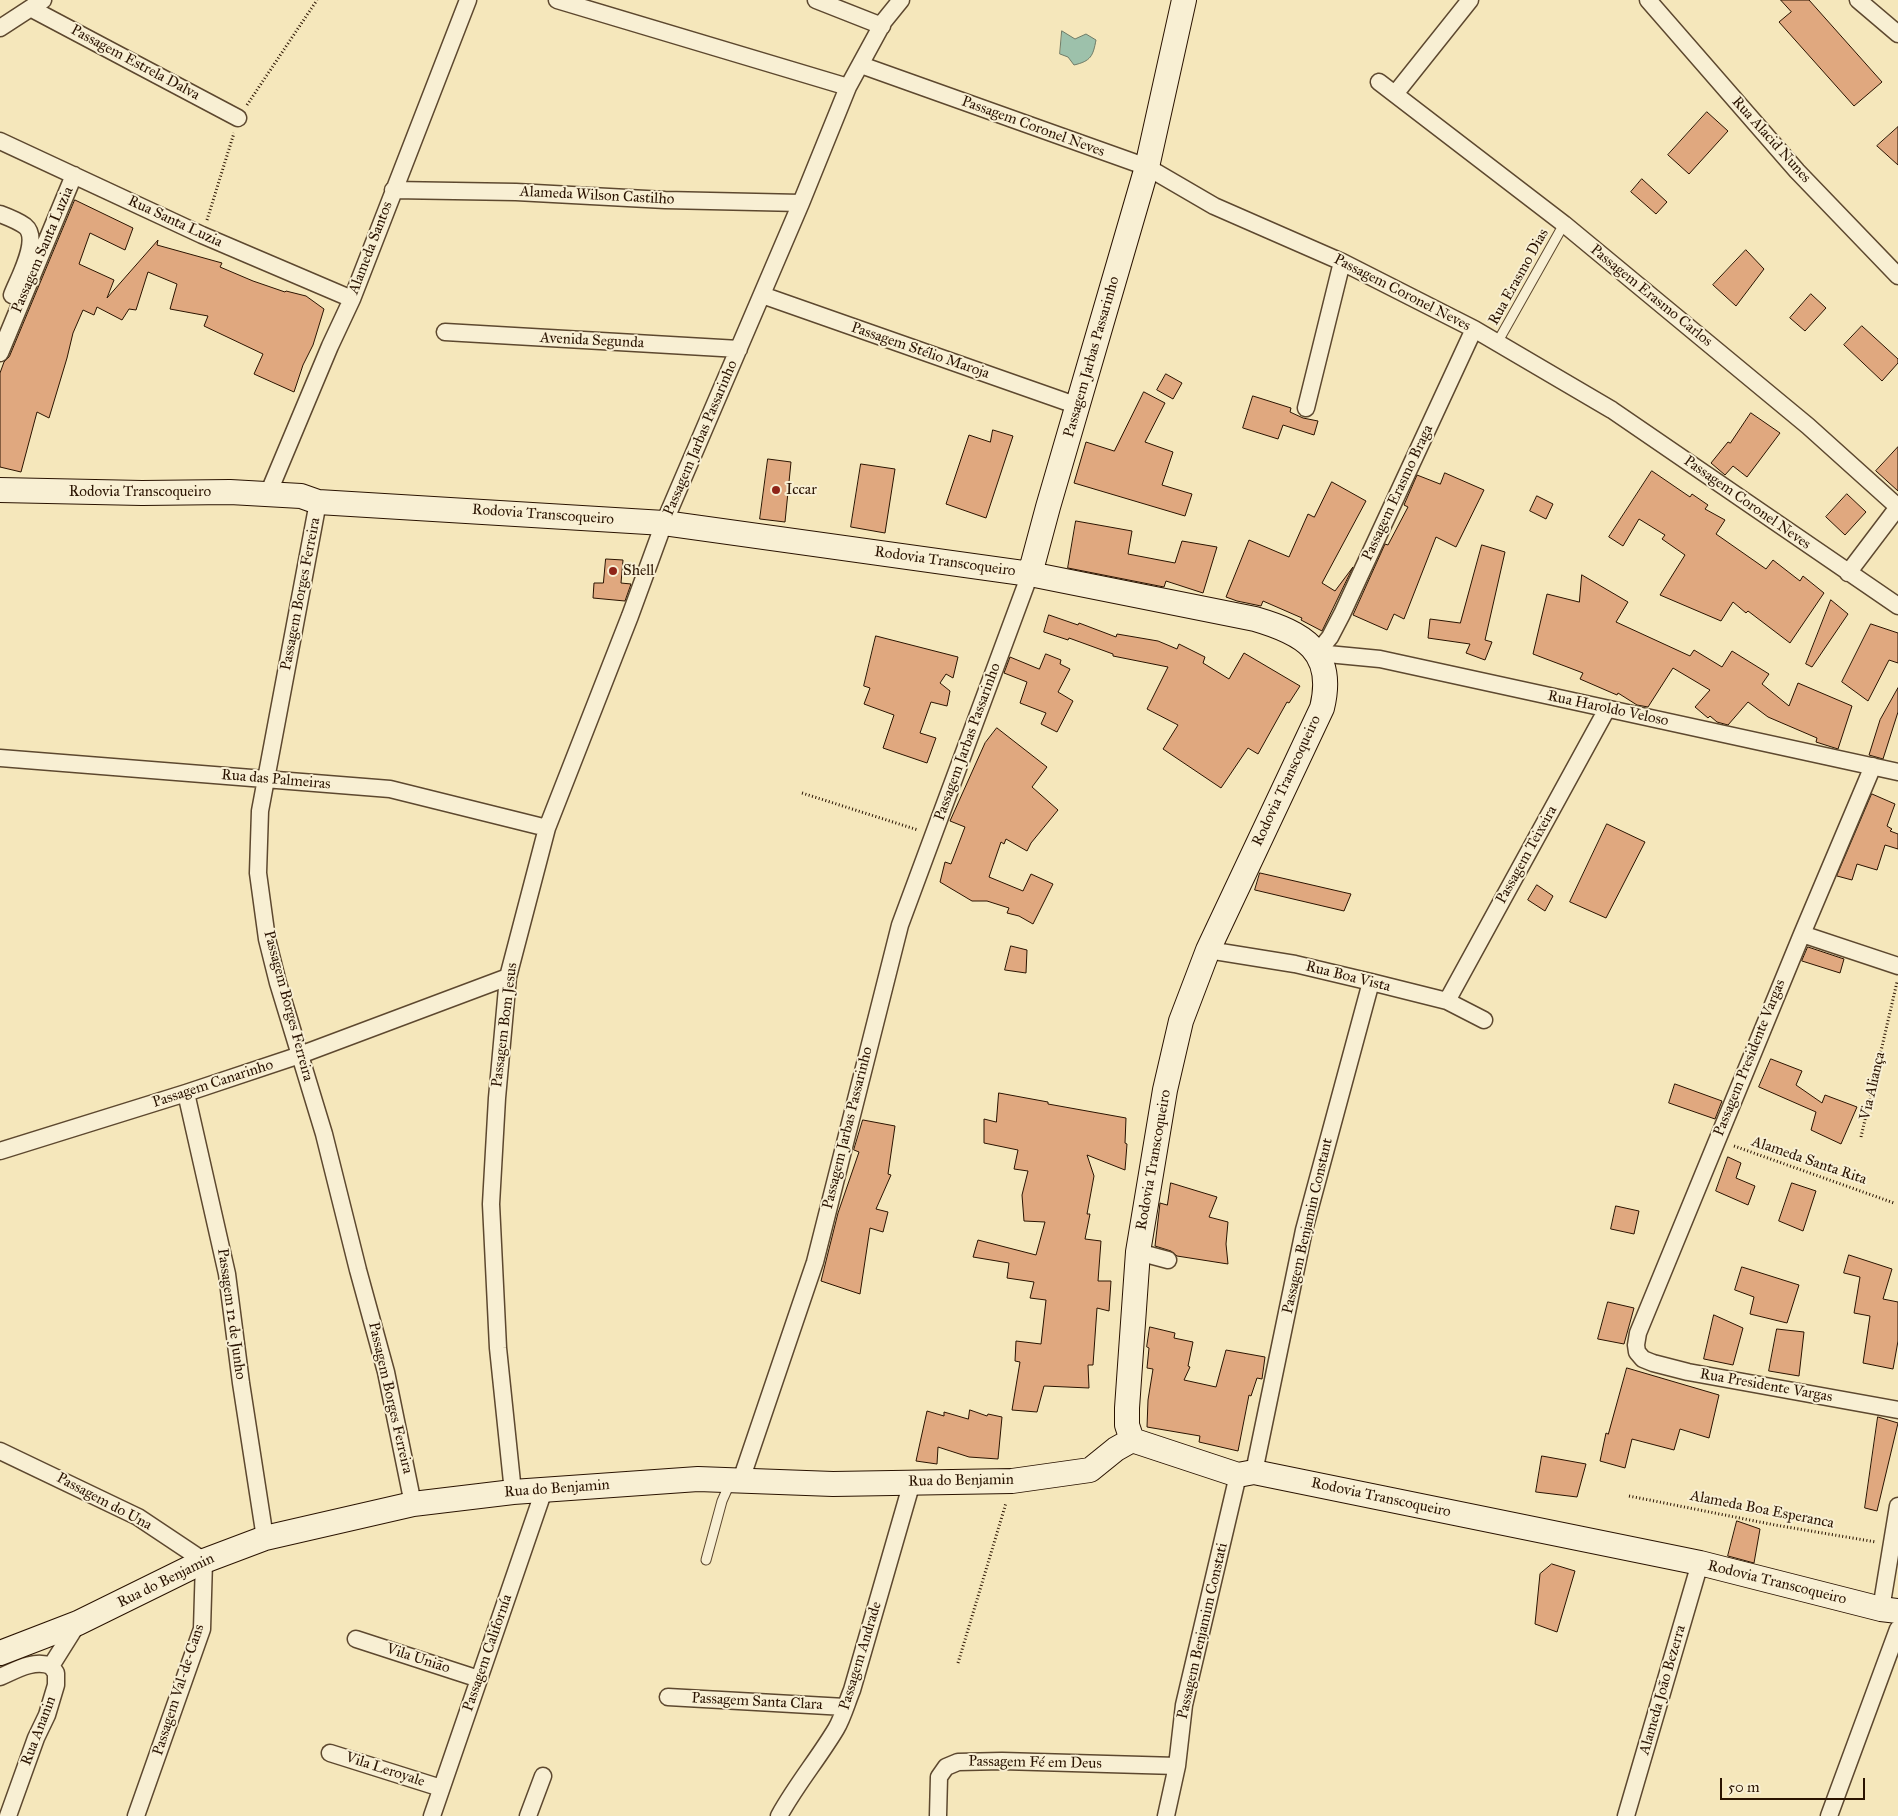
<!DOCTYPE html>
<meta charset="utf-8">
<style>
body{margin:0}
#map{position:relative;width:1898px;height:1816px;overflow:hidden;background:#f5e7bb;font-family:"IM FELL Great Primer",serif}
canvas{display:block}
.scale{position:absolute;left:1720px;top:1778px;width:145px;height:22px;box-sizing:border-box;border:2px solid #2a1300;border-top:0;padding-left:6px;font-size:15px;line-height:18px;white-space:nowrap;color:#2a1300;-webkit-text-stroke:4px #f8efd3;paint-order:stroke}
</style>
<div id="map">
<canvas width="1898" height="1816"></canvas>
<div class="scale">50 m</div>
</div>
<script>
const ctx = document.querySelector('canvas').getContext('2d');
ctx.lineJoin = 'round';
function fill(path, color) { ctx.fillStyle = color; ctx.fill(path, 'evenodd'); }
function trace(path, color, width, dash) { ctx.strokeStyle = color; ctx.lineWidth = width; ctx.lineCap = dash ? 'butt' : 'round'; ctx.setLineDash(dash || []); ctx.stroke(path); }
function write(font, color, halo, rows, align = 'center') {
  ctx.font = font + ' "IM FELL Great Primer",serif'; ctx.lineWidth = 4; ctx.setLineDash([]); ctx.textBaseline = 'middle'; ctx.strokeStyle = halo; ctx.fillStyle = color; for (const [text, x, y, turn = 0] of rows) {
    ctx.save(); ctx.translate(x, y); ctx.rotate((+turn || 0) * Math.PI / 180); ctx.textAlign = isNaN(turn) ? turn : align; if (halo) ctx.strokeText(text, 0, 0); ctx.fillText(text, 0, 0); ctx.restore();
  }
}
const water = new Path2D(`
 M1062 31 1075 39 1086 34 1096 40C1093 56 1091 61 1074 65L1068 57 1060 54Z`);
const building = new Path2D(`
 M1781 0H1809L1882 82 1854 106 1779 22 1791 12Z
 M1707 112 1728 131 1689 174 1668 155Z
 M1898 127V165L1877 146Z
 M1642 179 1667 202 1656 214 1631 192Z
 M75 200 133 228 125 250 90 233 79 264 114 280 107 298 158 240 157 245 222 263 220 267 253 281 285 292 286 291 306 296 324 309 313 345 303 365 294 392 254 374 263 354 204 326 208 316 170 309 177 284 148 272 136 310 129 309 122 320 97 307 94 315 83 310 73 333 67 358 49 418 37 412 21 472 0 467V373L4 362 9 357Z
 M1746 250 1764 269 1736 306 1713 285Z
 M1811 294 1826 308 1805 331 1790 318Z
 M1862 326 1898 359V363L1882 381 1844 345Z
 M1166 374 1182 383 1173 399 1157 390Z
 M1144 392 1165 403 1145 442 1173 452 1162 485 1192 494 1185 516 1074 483 1086 442 1114 451Z
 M1253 396 1291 408 1290 412 1303 418 1318 421 1314 435 1283 425 1278 439 1243 428Z
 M1751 413 1780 433 1747 477 1733 466 1725 475 1711 463 1728 442 1730 443Z
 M993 430 1013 436 986 518 946 504 969 435 990 442Z
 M1898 447V491L1876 471Z
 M768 459 791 462 785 522 760 519Z
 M861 464 895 469 885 533 851 527Z
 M1652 471 1690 497 1692 494 1708 505 1705 509 1725 520 1716 534 1766 569 1773 560 1800 581 1803 576 1824 593 1790 643 1748 611 1746 613 1733 602 1721 621 1660 595 1685 555 1662 539 1665 535 1639 519 1623 546 1609 537Z
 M1445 473 1484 490 1456 547 1436 537 1404 619 1394 614 1387 630 1353 615 1385 544 1388 545 1408 507 1404 505 1417 475 1440 484Z
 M1332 482 1366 501 1322 583 1335 591 1353 567 1322 631 1301 620 1302 618 1263 601 1261 606 1237 601 1226 597 1249 540 1289 557 1308 514 1314 517Z
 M1847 494 1866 512 1845 535 1826 517Z
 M1537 496 1553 504 1546 519 1530 511Z
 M1076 521 1132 531 1128 554 1175 563 1182 541 1217 547 1203 593 1166 581 1164 587 1068 568Z
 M1482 545 1505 552 1485 640 1492 642 1485 660 1466 653 1470 644 1428 638 1430 619 1460 623Z
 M606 559 623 560 621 583 631 584 625 601 593 598 594 583H603Z
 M1582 575 1628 602 1616 622 1690 656 1694 650 1722 667 1732 651 1769 674 1762 684 1789 706 1798 683 1852 706 1838 749 1816 742 1817 738 1768 717 1748 702 1728 725 1717 722 1710 716 1708 718 1695 707 1710 690 1673 668 1648 707 1637 705 1618 693 1617 695 1580 679 1583 673 1533 654 1547 594 1579 602Z
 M1831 600 1848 614 1812 667 1806 664Z
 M1049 615 1078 625 1079 623 1116 637 1117 634 1158 641 1177 649 1179 644 1205 657 1203 663 1229 679 1244 653 1300 686 1289 703 1287 702 1258 754 1248 748 1221 788 1163 749 1178 725 1147 709 1168 667 1113 656V654L1069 638 1068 640 1044 632Z
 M1871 624 1898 633V663L1889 660 1868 701 1842 682Z
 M876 636 958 657 953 678 946 674 940 683 950 691 947 706 931 702 920 733 936 738 927 763 883 748 894 715 864 704 870 688 864 686Z
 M1046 654 1061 660 1060 664 1070 669 1058 692 1073 701 1057 732 1041 724 1046 713 1020 703 1027 682 1004 673 1010 657 1039 669Z
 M1898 688V712L1883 759 1869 755 1880 720Z
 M997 728 1047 767 1032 787 1058 810 1031 843 1027 851 1006 839 1004 844 1001 842 989 877 1023 891 1031 874 1053 884 1033 924 1019 916 1007 913 1009 908 987 901H972L940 882 945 862 951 864 965 827 950 821 985 743Z
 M1872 794 1895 804 1887 826 1892 829 1890 831 1898 834V849L1885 845 1877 870 1857 864 1852 880 1837 876Z
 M1607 824 1645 842 1606 918 1570 902Z
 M1260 873 1351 894 1344 911 1255 890Z
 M1537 885 1553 896 1545 911 1528 900Z
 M1011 946 1027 950 1026 973 1005 970Z
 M1808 947 1844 959 1840 973 1802 961Z
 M1771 1059 1802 1071 1796 1085 1822 1103 1825 1095 1857 1107 1841 1144 1811 1130 1816 1112 1759 1087Z
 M1675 1084 1722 1101 1715 1119 1669 1103Z
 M999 1093 1048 1102V1104L1126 1118 1125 1143 1127 1144 1125 1170 1087 1155 1094 1176 1087 1214H1090L1085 1239 1101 1241 1098 1281H1111L1109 1311 1097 1308 1093 1365H1088L1089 1388 1044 1386 1037 1412 1012 1410 1020 1362 1015 1361 1016 1341 1041 1344 1046 1300 1030 1298 1034 1282 1007 1278 1009 1263 973 1257 978 1240 1036 1255 1045 1222 1024 1221 1022 1195 1028 1171 1014 1169 1018 1150 984 1143V1119L996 1122Z
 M863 1120 895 1126 888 1174 891 1175 876 1209 888 1212 883 1232 870 1228 860 1294 821 1281 838 1213 859 1152 854 1150Z
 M1728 1157 1741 1163 1736 1178 1755 1186 1748 1205 1716 1191Z
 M1171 1183 1217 1197 1209 1217 1228 1222 1226 1244 1228 1264 1177 1256 1171 1251 1155 1246 1160 1203 1167 1205Z
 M1792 1183 1816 1191 1803 1231 1779 1221Z
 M1616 1206 1639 1211 1634 1234 1611 1229Z
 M1849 1255 1892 1269 1883 1299 1898 1302V1341L1893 1369 1863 1363 1870 1316 1854 1313 1860 1277 1844 1273Z
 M1742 1267 1799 1285 1787 1323 1750 1314 1754 1297 1735 1290Z
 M1608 1302 1634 1308 1624 1344 1598 1339Z
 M1714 1315 1743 1328 1733 1365 1704 1359Z
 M1150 1327 1175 1333 1174 1338 1193 1342 1188 1366 1190 1367 1184 1380 1216 1387 1226 1350 1265 1357 1262 1379 1257 1378 1251 1396 1249 1395 1238 1451 1199 1442 1200 1436 1147 1427 1148 1400 1153 1369 1147 1368 1149 1348 1147 1347Z
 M1777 1329 1804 1332 1799 1376 1769 1371Z
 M1627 1368 1719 1395 1709 1438 1680 1429 1674 1450 1632 1439 1625 1468 1600 1461 1606 1433 1608 1434Z
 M970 1410 987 1416 988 1414 1002 1417 998 1459 969 1457 938 1447 937 1464 916 1461 927 1411 944 1416V1412L968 1419Z
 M1878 1417 1898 1423 1877 1511 1865 1508Z
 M1542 1456 1586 1464 1577 1497 1536 1492Z
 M1737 1521 1760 1529 1754 1563 1728 1556Z
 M1552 1564 1575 1571 1557 1632 1535 1624 1540 1574Z`);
const path = new Path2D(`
 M247 105 317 0
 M207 220 234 133
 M802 793 918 830
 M1861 1137 1897 982
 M1734 1146 1894 1203
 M1629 1496 1775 1525 1876 1542
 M958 1663 1006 1503`);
const lane = new Path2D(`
 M1497 343 1564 224
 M706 1560 722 1501 730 1483`);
const street = new Path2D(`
 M557 0 848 87
 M816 0 882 26
 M1648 0 1797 171 1898 276
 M1858 0 1898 34
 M32 9 238 118
 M0 28 43 0
 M861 65 1147 167 1214 206 1342 262 1474 329 1612 410 1898 606
 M1379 82 1564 224 1808 426 1898 507
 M1395 94 1470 0
 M0 141 202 235 352 299
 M393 190 516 192 665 200 801 203
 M0 214C8 217 18 221 25 226 41 239 18 279 12 295
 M762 295 1078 406
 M445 332 739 349
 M0 353 74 175
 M1306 408 1342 262
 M268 494 330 346 352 299 468 0
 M318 502 260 811 258 873 267 939 278 983 324 1134 358 1270 386 1372 413 1504
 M1848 573 1898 507
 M1317 653 1380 659 1898 772
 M1317 653 1330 637 1342 614 1474 329
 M0 758 390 789 547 828
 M1873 766 1802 934 1638 1333 1636 1345 1637 1352 1643 1359 1653 1363 1688 1372 1898 1410
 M1802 934 1898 966
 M1208 950 1295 964 1371 982 1447 1001 1484 1020
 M1447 1001 1607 709
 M186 1093 227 1274 241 1383 265 1538
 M0 1151 186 1093 300 1055 508 977
 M1138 1252 1168 1260
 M0 1451 138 1517 204 1561 202 1629 136 1816
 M1254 1472 1304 1230 1371 982
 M741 1480 815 1262 900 925 1030 574
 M513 1492 498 1348 491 1204 497 1098 508 977 547 828 630 616 664 523 801 203 848 87 884 21 901 0
 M1881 1609 1898 1506
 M356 1639 479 1679
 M0 1677C16 1670 34 1659 51 1666
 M668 1697 845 1707
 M330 1753 441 1788
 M8 1816 36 1738 47 1715 56 1685V1673L51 1666 78 1623
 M432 1816 544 1490
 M528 1816 543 1776
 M779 1816C796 1785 818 1759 836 1729 843 1717 847 1702 852 1690L912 1482
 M938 1816 939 1777 946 1767 958 1762 1002 1761 1177 1766
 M1166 1816 1177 1766 1184 1705 1238 1475
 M1626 1816 1700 1563
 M1829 1816 1898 1629`);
const secondary = new Path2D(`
 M0 490 142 493 230 492 301 496 318 502 664 523 1030 574 1255 619C1303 633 1336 651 1322 708L1208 950 1181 1021 1165 1090 1138 1252 1127 1408V1425L1132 1440
 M1030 574 1048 507 1147 167 1184 0
 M1132 1440 1238 1475 1254 1472 1700 1563 1881 1609 1898 1611
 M0 1653 78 1623 204 1561 265 1538 413 1504 513 1492 698 1479 833 1484 1012 1481 1090 1470 1116 1449 1132 1440`);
const markers = [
 [776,490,5,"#8f2418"],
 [613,571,5,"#8f2418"]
];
const streetNames = [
 ["Passagem Estrela Dalva",135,63,28],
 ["Passagem Coronel Neves",1033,127,20],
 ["Rua Alacid Nunes",1771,140,48],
 ["Alameda Wilson Castilho",597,196,3],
 ["Rua Santa Luzia",175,222,25],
 ["Alameda Santos",371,248,-69],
 ["Passagem Santa Luzia",43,250,-67],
 ["Rua Erasmo Dias",1519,277,-61],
 ["Passagem Coronel Neves",1402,293,27],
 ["Passagem Erasmo Carlos",1651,296,39],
 ["Avenida Segunda",592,341,3],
 ["Passagem Stélio Maroja",920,351,19],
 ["Passagem Jarbas Passarinho",1092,357,-74],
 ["Passagem Jarbas Passarinho",701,438,-67],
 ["Rodovia Transcoqueiro",140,492],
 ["Passagem Erasmo Braga",1398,493,-65],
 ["Passagem Coronel Neves",1747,503,35],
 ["Rodovia Transcoqueiro",543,515,4],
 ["Rodovia Transcoqueiro",945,562,8],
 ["Passagem Borges Ferreira",301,594,-79],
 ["Rua Haroldo Veloso",1608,709,12],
 ["Passagem Jarbas Passarinho",968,742,-70],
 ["Rua das Palmeiras",276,780,5],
 ["Rodovia Transcoqueiro",1287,781,-65],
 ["Passagem Teixeira",1527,855,-61],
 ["Rua Boa Vista",1348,977,14],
 ["Passagem Borges Ferreira",288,1006,75],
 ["Passagem Bom Jesus",505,1025,-83],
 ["Passagem Presidente Vargas",1750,1058,-68],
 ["Passagem Canarinho",213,1084,-18],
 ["Via Aliança",1873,1086,-77],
 ["Passagem Jarbas Passarinho",848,1128,-76],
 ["Rodovia Transcoqueiro",1154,1160,-80],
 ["Alameda Santa Rita",1809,1161,19],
 ["Passagem Benjamin Constant",1308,1226,-77],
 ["Passagem 12 de Junho",231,1314,82],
 ["Rua Presidente Vargas",1766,1386,10],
 ["Passagem Borges Ferreira",390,1398,77],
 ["Rua do Benjamin",961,1481,-1],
 ["Rua do Benjamin",557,1489,-4],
 ["Rodovia Transcoqueiro",1381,1498,12],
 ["Passagem do Una",104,1502,28],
 ["Alameda Boa Esperanca",1762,1510,11],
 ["Rua do Benjamin",166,1581,-26],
 ["Rodovia Transcoqueiro",1777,1583,14],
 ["Passagem Benjamim Constati",1203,1631,-77],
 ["Passagem Californía",488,1653,-71],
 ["Passagem Andrade",861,1656,-73],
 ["Vila União",418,1659,18],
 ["Passagem Val-de-Cans",179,1690,-72],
 ["Alameda João Bezerra",1663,1690,-74],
 ["Passagem Santa Clara",757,1702,3],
 ["Rua Ananin",39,1731,-69],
 ["Passagem Fé em Deus",1035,1763,1],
 ["Vila Leroyale",385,1770,18]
];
const poiNames = [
 ["Iccar",786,490],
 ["Shell",623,571]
];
fill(water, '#9dc1ab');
trace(water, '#6f7b67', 1);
fill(building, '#e0a87f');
trace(building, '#2a1300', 1);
trace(lane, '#5d482f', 11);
trace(street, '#5d482f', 19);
trace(secondary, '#2a1300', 26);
trace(path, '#2a1300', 3, [1, 2.5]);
trace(lane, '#f8efd3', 9);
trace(street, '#f8efd3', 16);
trace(secondary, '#f8efd3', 24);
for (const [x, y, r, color] of markers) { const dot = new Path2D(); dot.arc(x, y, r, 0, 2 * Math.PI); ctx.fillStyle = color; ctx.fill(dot); trace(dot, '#f8efd3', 2); }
write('15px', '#2a1300', '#f8efd3', streetNames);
write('15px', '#2a1300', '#f8efd3', poiNames, 'left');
</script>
